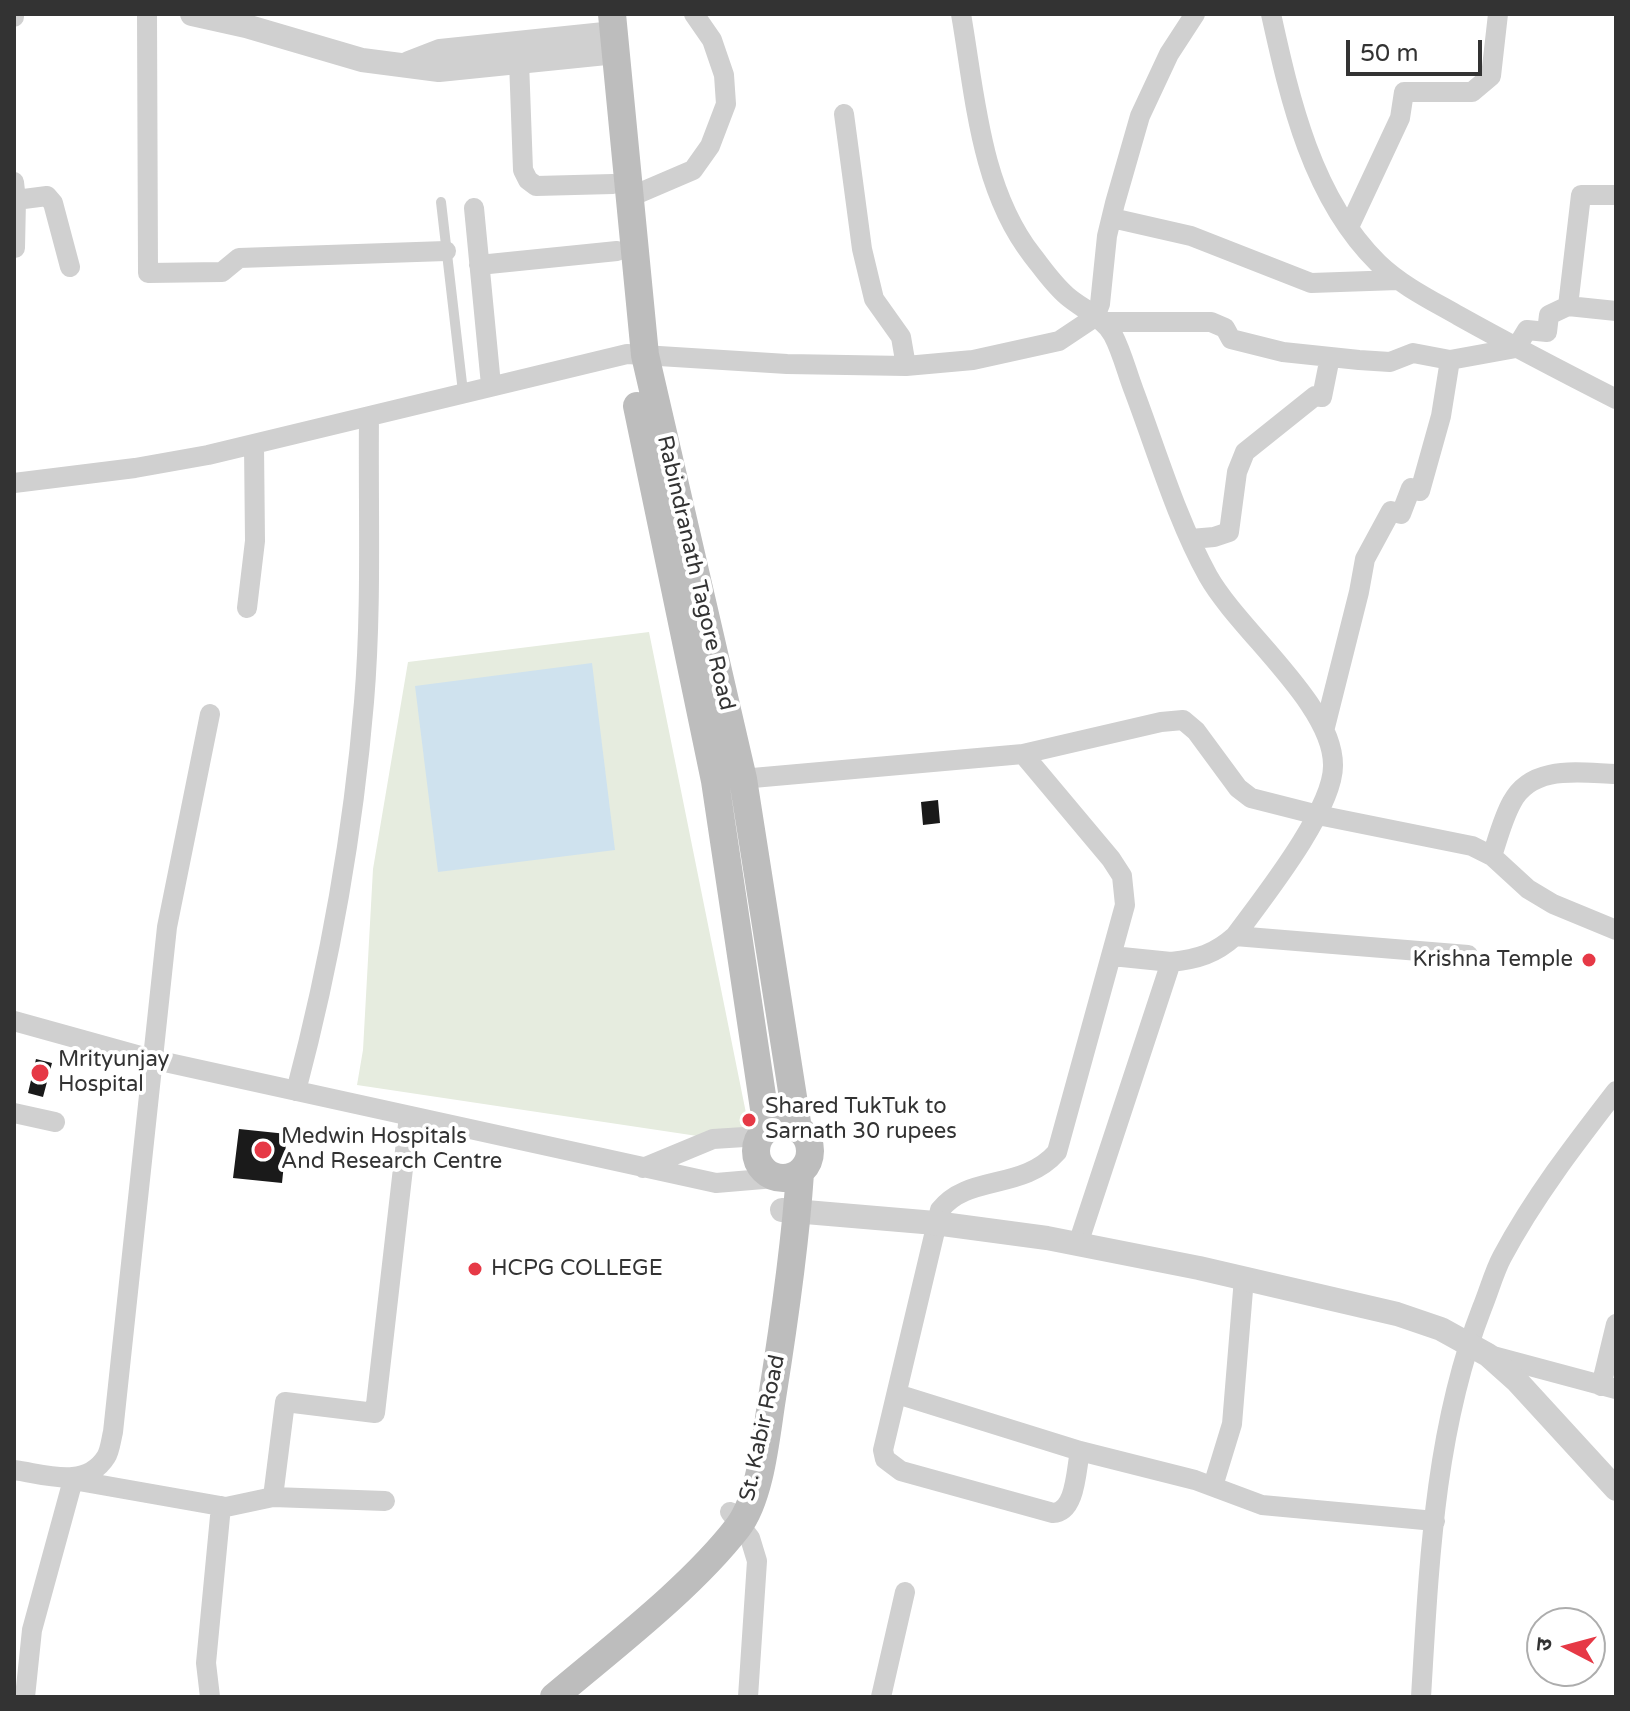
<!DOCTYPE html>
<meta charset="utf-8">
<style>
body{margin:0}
#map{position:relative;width:1630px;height:1711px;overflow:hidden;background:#fff;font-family:"Varela Round","Noto Sans Devanagari",sans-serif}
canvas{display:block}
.frame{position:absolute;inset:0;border:16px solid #333;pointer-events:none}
.north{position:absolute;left:1526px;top:1607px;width:80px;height:80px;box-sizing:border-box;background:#fff;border:2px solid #adadad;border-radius:50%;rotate:276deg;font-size:22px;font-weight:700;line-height:32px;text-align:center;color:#333}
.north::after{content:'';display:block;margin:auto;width:28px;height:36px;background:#e63946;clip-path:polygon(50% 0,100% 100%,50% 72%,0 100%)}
.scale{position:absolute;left:1346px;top:40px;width:136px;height:36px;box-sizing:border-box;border:4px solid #333;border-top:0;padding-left:10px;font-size:24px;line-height:28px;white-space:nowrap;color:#333;-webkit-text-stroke:6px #fff;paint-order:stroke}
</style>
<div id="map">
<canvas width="1630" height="1711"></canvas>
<div class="frame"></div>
<div class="north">उ</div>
<div class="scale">50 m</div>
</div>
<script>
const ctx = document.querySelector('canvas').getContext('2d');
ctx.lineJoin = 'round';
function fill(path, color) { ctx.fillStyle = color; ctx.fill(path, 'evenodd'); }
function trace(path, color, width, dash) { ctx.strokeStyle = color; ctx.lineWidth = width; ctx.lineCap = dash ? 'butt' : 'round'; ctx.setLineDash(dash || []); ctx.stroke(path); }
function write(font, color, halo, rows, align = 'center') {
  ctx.font = font + ' "Varela Round",sans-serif'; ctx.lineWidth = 8; ctx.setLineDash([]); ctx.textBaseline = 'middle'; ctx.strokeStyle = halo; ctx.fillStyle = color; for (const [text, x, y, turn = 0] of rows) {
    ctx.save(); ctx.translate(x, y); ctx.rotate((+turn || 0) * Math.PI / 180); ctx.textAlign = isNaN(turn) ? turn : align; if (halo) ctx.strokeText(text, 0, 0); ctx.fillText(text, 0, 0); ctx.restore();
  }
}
const green = new Path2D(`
 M649 632 749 1128 704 1137 357 1085 363 1050 373 869 408 662Z`);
const water = new Path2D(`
 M592 663 615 850 438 872 415 686Z`);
const building = new Path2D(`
 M938 800 940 823 923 825 921 802Z
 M36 1059 52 1063 43 1097 28 1093Z
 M239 1129 287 1134 282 1183 233 1178Z`);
const service = new Path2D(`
 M441 202 463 392`);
const minor = new Path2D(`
 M147 14 148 273 222 272 239 258 446 251
 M961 14C975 94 980 188 1032 255 1043 269 1053 284 1067 296 1082 309 1103 317 1113 335 1122 352 1127 373 1134 391 1157 452 1177 520 1208 576 1239 631 1333 704 1333 765 1334 809 1263 898 1235 936 1215 954 1198 959 1171 962L1078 1244
 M1271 14C1290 100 1312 198 1378 263 1402 286 1431 300 1459 316 1511 345 1563 372 1616 399
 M14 17V14
 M519 61 523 170 528 180 536 186 613 184
 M844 114 862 249 874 299 901 337 906 366
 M14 182 16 200 15 248
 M630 197 693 170 710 146 726 104 724 75 712 40 694 14
 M16 200 47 196 53 203 70 267
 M474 208 491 385
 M1112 218 1191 236 1311 283 1398 280
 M1349 227 1400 118 1404 92H1472L1491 76 1498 14
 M479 265 617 251
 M1568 306 1581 195H1616
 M1102 322H1211L1225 328 1231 339 1283 352 1359 360 1390 362 1413 353 1450 360 1441 416 1420 491 1411 488 1401 514 1391 511 1365 559 1359 592 1325 727
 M1450 360 1516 348 1527 330 1547 332 1549 315 1568 306 1616 311
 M14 483 135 468 208 455 627 354 787 364 906 366 973 360 1059 341 1095 317 1100 304 1107 236 1115 203 1140 116 1169 54 1195 14
 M1191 539 1214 537 1229 532 1237 472 1245 452 1315 396 1322 397 1330 357
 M247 608 255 541 254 445
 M1023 754 1161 722 1183 720 1196 731 1238 788 1251 798 1318 815 1472 846 1492 856
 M1616 774C1580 773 1532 764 1512 802 1503 818 1498 838 1492 856L1528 889 1553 904 1616 930
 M730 780 1023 754 1111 859 1122 876 1125 905 1057 1152C1023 1191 968 1174 940 1210L883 1450 885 1459 901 1471 1053 1513C1076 1512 1076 1470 1080 1451
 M1235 936 1468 955
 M1112 956 1171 962
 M14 1021 151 1059 716 1183 775 1178
 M296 1091C330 963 353 834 364 702 372 607 368 511 369 416
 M14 1113 55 1122
 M643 1168 713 1139 760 1136
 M1489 1355 1616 1389
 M1601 1386 1616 1324
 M897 1394 1080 1451 1195 1480 1262 1505 1435 1521
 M14 1470C45 1474 85 1490 106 1457 110 1451 111 1440 113 1432L167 927 210 714
 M1213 1486 1232 1424 1244 1278
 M273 1497 285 1402 375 1413 409 1116
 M730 1512 750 1538 757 1561 748 1697
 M25 1697 32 1630 73 1480 226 1507 273 1497 385 1501
 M210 1697 206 1663 221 1506
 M881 1697 905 1592
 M1421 1697C1429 1566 1434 1431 1482 1308 1489 1291 1494 1272 1502 1257 1534 1197 1575 1144 1616 1091`);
const tertiary = new Path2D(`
 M192 14 246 26 362 60 439 70 616 52
 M409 63 440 51 614 33
 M782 1210 935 1223 1047 1238 1199 1268 1397 1314 1441 1329 1488 1355 1516 1380 1616 1489`);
const secondary = new Path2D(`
 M612 14 645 355 743 779 798 1129
 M637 406 715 781 767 1129
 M756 1151a27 27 0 1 1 54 0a27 27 0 1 1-54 0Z
 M554 1697C613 1647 691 1588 738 1527 761 1497 766 1435 772 1398 784 1323 795 1248 800 1173`);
const markers = [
 [1589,960,8,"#e63946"],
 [40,1073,10,"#e63946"],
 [749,1120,8,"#e63946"],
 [263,1150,10,"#e63946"],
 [475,1269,8,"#e63946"]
];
const streetNames = [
 ["Rabindranath Tagore Road",695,573,77],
 ["St. Kabir Road",763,1428,-78]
];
const poiNames = [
 ["Krishna Temple",1573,960,"right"],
 ["Mrityunjay",58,1060],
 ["Hospital",58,1085],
 ["Shared TukTuk to",765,1107],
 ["Sarnath 30 rupees",765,1132],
 ["Medwin Hospitals",281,1137],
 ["And Research Centre",281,1162],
 ["HCPG COLLEGE",491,1269]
];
fill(green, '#e6ecdf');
fill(water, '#cfe2ee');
fill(building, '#1a1a1a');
trace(service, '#d0d0d0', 10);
trace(minor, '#d0d0d0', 20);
trace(tertiary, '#d0d0d0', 24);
trace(secondary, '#bdbdbd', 28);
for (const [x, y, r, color] of markers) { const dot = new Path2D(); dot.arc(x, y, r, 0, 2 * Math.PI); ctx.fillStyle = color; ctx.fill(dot); trace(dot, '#fff', 3); }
write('22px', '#333', '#fff', streetNames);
write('22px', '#333', '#fff', poiNames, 'left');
</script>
